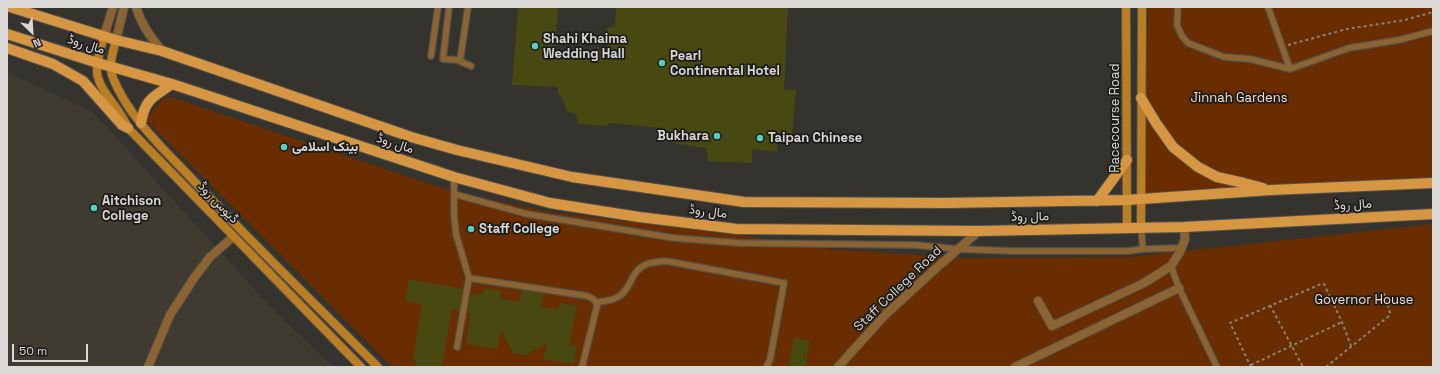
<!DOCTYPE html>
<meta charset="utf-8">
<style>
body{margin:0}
#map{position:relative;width:1440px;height:374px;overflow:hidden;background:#35332e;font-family:"Space Grotesk",sans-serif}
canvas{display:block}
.frame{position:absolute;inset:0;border:8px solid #dad9d6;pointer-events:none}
.north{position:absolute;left:12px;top:12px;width:40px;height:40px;-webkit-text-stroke:3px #1c1b19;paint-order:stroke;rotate:155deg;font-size:11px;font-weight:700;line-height:16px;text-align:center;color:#dad9d6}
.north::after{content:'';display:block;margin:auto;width:14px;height:18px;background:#dad9d6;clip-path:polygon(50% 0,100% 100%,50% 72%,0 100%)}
.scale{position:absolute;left:12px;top:344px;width:76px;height:18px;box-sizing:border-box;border:2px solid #dad9d6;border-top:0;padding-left:5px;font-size:12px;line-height:14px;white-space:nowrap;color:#dad9d6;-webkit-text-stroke:3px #1c1b19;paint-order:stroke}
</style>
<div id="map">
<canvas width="1440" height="374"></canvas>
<div class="frame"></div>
<div class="north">N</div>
<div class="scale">50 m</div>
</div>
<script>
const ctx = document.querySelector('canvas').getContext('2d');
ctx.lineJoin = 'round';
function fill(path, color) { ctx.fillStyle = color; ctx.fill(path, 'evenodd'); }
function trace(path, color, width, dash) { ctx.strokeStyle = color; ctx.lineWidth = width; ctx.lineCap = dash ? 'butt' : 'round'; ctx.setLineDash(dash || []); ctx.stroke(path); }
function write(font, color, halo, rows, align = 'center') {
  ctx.font = font + ' "Space Grotesk",Vazirmatn,sans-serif'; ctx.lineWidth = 3.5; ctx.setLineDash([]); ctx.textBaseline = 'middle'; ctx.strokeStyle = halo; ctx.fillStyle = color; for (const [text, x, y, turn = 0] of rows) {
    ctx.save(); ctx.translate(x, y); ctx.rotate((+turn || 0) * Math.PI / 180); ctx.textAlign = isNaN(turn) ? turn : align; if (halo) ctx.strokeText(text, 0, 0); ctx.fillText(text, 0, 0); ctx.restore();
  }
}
const built = new Path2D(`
 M7 72 93 112 268 304 333 367H7Z`);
const green = new Path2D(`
 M1148 7H1433V179L1145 195Z
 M170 97 451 191 550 212 737 235 830 249 962 258 1129 257 1433 224V367H392L146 120 162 100Z`);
const building = new Path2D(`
 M518 7H558L554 59H591L589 50 607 49V28L615 27 616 7H788L784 90 796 89 792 136 778 133 777 152 752 149V163L708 161 706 148 661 141 663 128 608 123V126L578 124 576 114 567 112 564 102 558 93V87L512 85Z
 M409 279 463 289 459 311 452 309 442 367H415L416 361H413L422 304 405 301Z
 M484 288 501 291 500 298 519 302 522 290 544 294 541 306 558 310 560 303 577 306 569 345 577 346 574 364 543 359 547 343 526 355 514 354 501 331 497 349 466 344 471 313 467 312 471 294H483Z
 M794 338 810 341 805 367H788Z`);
const path = new Path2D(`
 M1288 45 1347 29 1405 20 1433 12
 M1270 305 1303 367
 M1251 365 1342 322
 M1251 367 1230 323 1321 284H1324L1342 322 1351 346
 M1326 367 1389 316 1390 313 1384 293`);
const lane = new Path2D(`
 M449 7 443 59 457 60 471 66
 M1178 7 1177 25 1182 36 1188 43 1224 57 1250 59 1290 69 1349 48 1399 40 1433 31
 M1268 7 1290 69
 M431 56 438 7
 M460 61 468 7
 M454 177V214L456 234 469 278 587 296C593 298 596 300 597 306L582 367
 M454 194 527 214 674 238 739 243 915 245 958 249 1013 251H1128L1143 249 1141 228
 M1143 249 1181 248
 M1171 266 1179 288 1217 367
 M596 302C637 301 624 273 647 264 652 262 660 262 666 261L784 283 770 360 766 367
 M457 347 469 278`);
const street = new Path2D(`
 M136 7C142 26 150 36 162 51
 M104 36 113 7
 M116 40 124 7
 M1038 301 1052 326 1144 283 1171 266 1180 252 1185 239 1184 227
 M148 367 170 315 194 278 210 257 233 237
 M838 367 885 315 934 270 979 231
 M1015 367 1179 288`);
const secondary = new Path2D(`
 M1126 7 1127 229
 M104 36C101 48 96 61 97 73 100 93 121 109 128 128L361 367
 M116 40C113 52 108 66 113 78 129 118 164 149 193 180 253 244 316 305 378 367
 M1141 228 1142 7`);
const primary = new Path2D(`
 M10 7 116 40 162 51 411 137 457 150 572 177 744 202 945 203 1127 200 1271 190 1433 183
 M7 34 98 63 172 84 454 177 550 203 639 217 737 229 979 231 1184 227 1433 214
 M7 48 53 64 83 81 122 125 128 128
 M1141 98 1156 123 1173 147 1198 167 1217 177 1244 183 1263 188
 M141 123C145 98 154 97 172 84
 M1097 201 1127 160`);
const markers = [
 [535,46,4,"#55cec6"],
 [662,63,4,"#55cec6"],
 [717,136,4,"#55cec6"],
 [760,138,4,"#55cec6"],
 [284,147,4,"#55cec6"],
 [94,208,4,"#55cec6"],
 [471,229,4,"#55cec6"]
];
const poiNames = [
 ["Shahi Khaima",543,39],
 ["Wedding Hall",543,54],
 ["Pearl",670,56],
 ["Continental Hotel",670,71],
 ["Bukhara",709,136,"right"],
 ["Taipan Chinese",768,138],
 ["بینک اسلامی",292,147],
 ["Aitchison",102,201],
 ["College",102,216],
 ["Staff College",479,229]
];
const streetNames = [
 ["مال روڈ",86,45,17],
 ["Racecourse Road",1115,118,-90],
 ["مال روڈ",395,144,18],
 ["ڈیوس روڈ",218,203,46],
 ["مال روڈ",1353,205,-3],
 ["مال روڈ",708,212,7],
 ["مال روڈ",1030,217,-1],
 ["Staff College Road",898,289,-44]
];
const parkNames = [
 ["Jinnah Gardens",1239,98],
 ["Governor House",1364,300]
];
fill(built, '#3f3b30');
fill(green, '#692d00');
fill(building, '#484911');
trace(lane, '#53514c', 8);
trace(street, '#53514c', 10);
trace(secondary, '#53514c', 10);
trace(primary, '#53514c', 12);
trace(path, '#858480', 2, [3, 3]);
trace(lane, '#8c6432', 5.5);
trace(street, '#8c6432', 8);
trace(secondary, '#bc7e23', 8);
trace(primary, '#d79641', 10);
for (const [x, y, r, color] of markers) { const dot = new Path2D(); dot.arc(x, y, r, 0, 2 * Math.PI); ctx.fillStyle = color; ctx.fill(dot); trace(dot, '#1c1b19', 1.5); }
write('bold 13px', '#dad9d6', '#1c1b19', poiNames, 'left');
write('13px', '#dad9d6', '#1c1b19', streetNames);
write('13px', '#f6ded1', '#1c1b19', parkNames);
</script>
